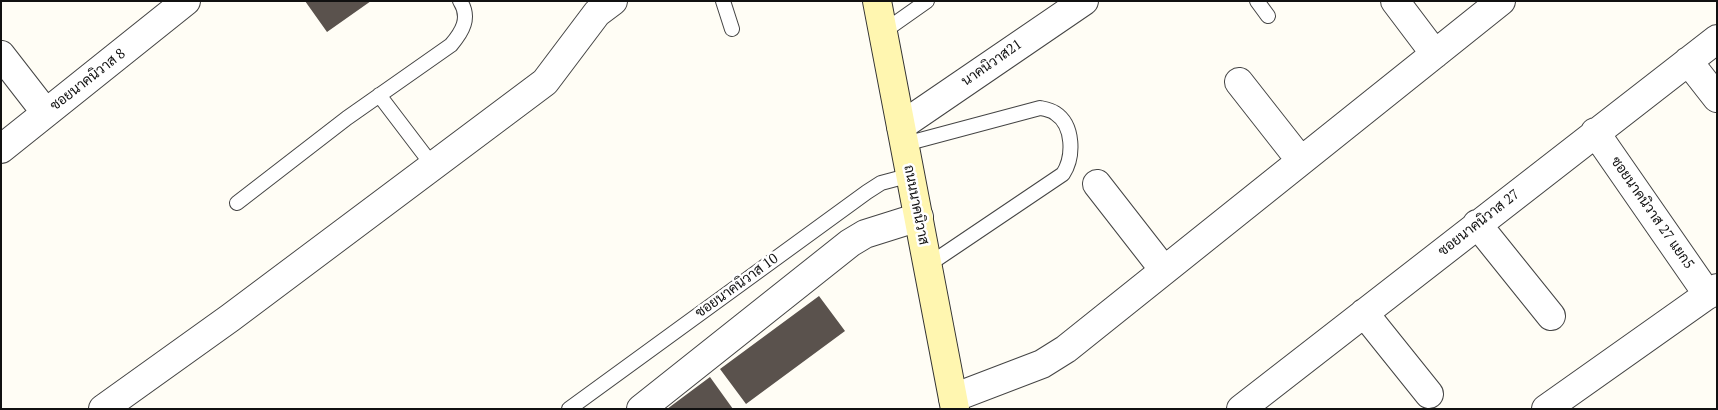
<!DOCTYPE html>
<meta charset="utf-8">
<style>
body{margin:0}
#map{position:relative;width:1718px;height:410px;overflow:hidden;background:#fffdf5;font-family:"PT Serif",serif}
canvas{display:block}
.frame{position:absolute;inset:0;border:2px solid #111;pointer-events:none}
</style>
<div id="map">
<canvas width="1718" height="410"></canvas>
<div class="frame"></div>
</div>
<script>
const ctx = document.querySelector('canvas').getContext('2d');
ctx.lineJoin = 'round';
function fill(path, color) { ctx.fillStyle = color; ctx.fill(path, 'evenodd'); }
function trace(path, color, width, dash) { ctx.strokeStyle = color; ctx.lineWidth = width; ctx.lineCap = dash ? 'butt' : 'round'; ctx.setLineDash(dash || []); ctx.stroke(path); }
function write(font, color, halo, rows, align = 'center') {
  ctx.font = font + ' "PT Serif",Sarabun,serif'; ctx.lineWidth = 5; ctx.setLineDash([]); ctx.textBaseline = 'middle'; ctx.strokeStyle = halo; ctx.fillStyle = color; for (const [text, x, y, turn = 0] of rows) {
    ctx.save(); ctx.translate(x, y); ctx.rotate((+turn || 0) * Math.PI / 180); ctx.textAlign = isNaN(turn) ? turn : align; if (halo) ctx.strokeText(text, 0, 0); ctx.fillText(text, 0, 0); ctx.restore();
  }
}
const building = new Path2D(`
 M305 1H371L327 32Z
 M819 296 845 331 746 404 720 369Z
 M710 377 733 409H667Z`);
const service = new Path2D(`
 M723 1 732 29
 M1257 1 1268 16
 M883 32 927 1
 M379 95 433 166
 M905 144 1040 108C1045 109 1051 110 1055 113 1074 125 1074 157 1063 174L928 265
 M237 203 347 118 451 45C462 32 471 18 460 1
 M569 409 867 192 881 183 911 175`);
const minor = new Path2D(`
 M1395 1 1435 54
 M1 55 46 113 186 1
 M1688 61 1717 98
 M1239 82 1301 161
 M901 126 1084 1
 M1595 132 1708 295
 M1 149 46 113
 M1097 184 1164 270
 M1477 224 1551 316
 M1364 313 1429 394
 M953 398 1042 364 1066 349 1501 1
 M103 409 230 318 545 82 597 13 613 1
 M641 409 850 243 865 234 919 217
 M1241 409 1717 39
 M1546 409 1717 288`);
const secondary = new Path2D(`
 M877 1 955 409`);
const streetNames = [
 ["นาคนิวาส21",992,63,-35],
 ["ซอยนาคนิวาส 8",88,80,-38],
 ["ถนนนาคนิวาส",916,205,79],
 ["ซอยนาคนิวาส 27 แยก5",1652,213,55],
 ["ซอยนาคนิวาส 27",1479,223,-38],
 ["ซอยนาคนิวาส 10",737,286,-36]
];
fill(building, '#5a524d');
trace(service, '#444', 16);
trace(minor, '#444', 30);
trace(secondary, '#333', 30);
trace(service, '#fff', 14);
trace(minor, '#fff', 28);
trace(secondary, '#fff6b0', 28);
write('14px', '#111', '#fff', streetNames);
</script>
